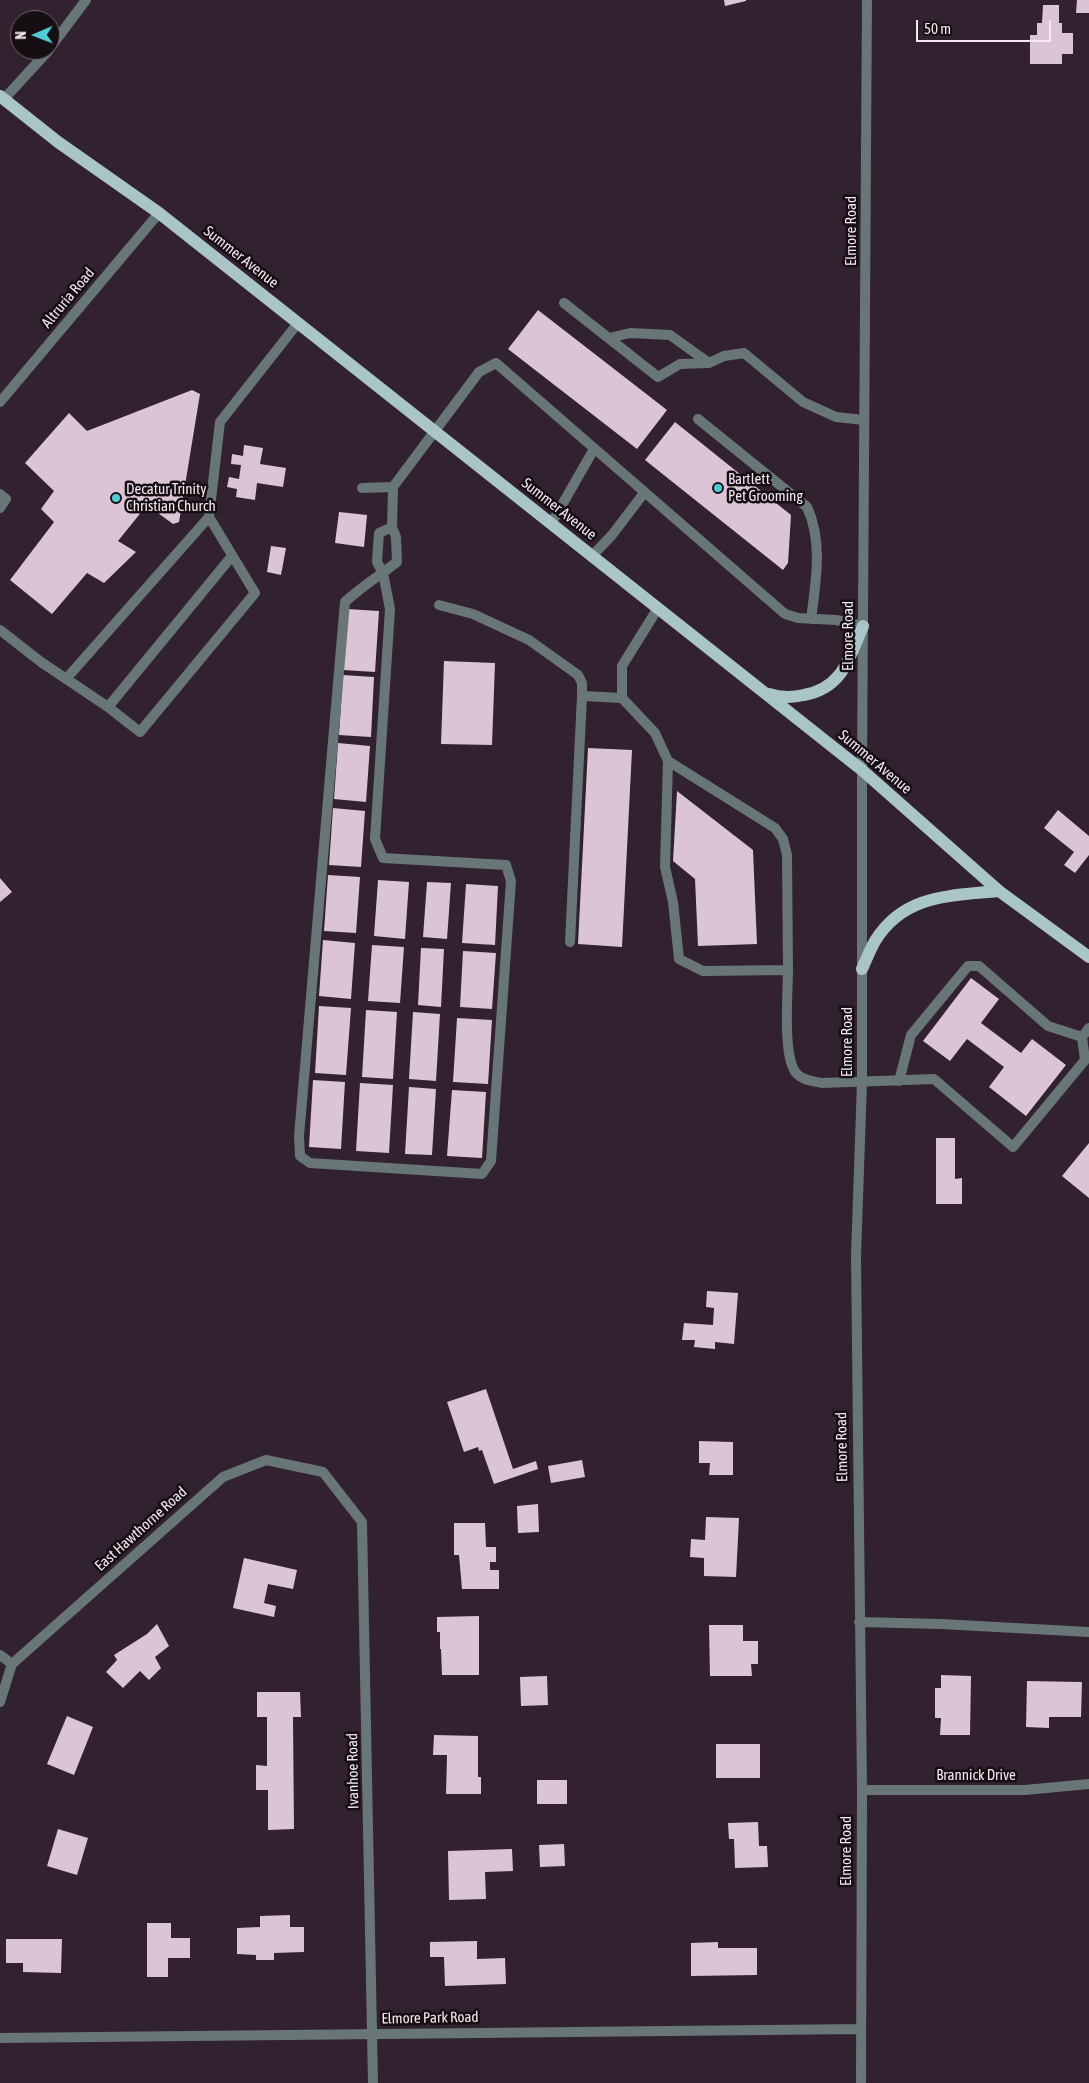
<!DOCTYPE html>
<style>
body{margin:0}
#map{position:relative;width:1089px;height:2083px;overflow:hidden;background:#32212e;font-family:"Asap Condensed",sans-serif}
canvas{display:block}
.north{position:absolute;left:10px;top:10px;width:50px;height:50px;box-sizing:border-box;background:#150e13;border:1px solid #6e656b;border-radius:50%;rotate:269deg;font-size:14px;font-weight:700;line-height:20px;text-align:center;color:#f4e8f0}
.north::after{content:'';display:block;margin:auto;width:18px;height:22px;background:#52cbd9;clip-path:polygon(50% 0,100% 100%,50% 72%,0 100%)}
.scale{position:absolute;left:916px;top:20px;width:135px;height:22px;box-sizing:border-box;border:2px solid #f4e8f0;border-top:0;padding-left:6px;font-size:15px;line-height:18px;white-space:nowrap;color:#f4e8f0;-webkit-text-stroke:4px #150e13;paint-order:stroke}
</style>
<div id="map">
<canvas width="1089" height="2083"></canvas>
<div class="north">N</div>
<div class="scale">50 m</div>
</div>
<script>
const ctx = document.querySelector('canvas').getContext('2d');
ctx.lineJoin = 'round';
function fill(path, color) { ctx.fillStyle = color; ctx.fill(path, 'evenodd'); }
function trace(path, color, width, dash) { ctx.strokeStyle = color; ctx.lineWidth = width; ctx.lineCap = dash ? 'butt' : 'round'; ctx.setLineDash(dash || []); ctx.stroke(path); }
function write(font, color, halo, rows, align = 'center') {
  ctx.font = font + ' "Asap Condensed",sans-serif'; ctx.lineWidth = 5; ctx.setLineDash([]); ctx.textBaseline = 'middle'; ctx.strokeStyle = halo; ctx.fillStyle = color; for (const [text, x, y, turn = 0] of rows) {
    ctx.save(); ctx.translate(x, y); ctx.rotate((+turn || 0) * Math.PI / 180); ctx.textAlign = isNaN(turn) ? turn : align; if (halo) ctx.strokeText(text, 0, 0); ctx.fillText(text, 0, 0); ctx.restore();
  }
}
const building = new Path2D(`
 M724 0H746V1L725 6Z
 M1077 0H1089V13H1076Z
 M1043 5H1059V23H1062V33H1073V54H1062V64H1030V35H1037V23H1042Z
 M538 310 667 410 637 449 508 349Z
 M192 390 200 394 179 522 173 524 147 505 118 541 136 552 104 583 87 573 52 614 10 580 54 522 41 509 54 491 25 463 69 413 87 431Z
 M675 422 791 515 788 563 783 570 645 460Z
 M244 445 263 448 260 464 286 468 283 487 257 483 255 500 236 497 237 489 227 487 229 477 239 479 241 465 231 464 232 454 243 456Z
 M339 512 367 515 364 547 335 543Z
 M271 546 286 548 281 575 267 572Z
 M347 609 379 611 375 672 343 670Z
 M444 661 495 663 492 745 441 744Z
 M343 675 374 677 371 737 339 735Z
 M338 743 370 746 366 802 334 799Z
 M588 748 632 750 622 947 578 944Z
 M677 791 753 850 757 944 698 946 695 879 673 861Z
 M333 808 365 811 361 867 329 865Z
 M1058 810 1089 836V855L1075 873 1064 865 1074 852 1044 828Z
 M328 875 360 877 356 933 324 931Z
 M0 878 12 892 0 902Z
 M378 880 409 882 405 939 374 936Z
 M427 882 451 883 447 939 423 937Z
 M466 884 498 886 495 945 462 943Z
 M323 940 355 943 351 999 319 996Z
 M372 945 404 947 400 1003 368 1001Z
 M421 948 444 949 441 1007 418 1005Z
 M463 951 496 953 492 1009 460 1007Z
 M971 978 999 999 981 1023 1021 1053 1032 1039 1066 1065 1026 1116 989 1087 1004 1067 967 1039 950 1061 923 1041Z
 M319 1006 351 1008 346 1075 315 1073Z
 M366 1010 397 1012 393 1079 362 1077Z
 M413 1012 440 1014 436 1081 409 1079Z
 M457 1018 492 1020 488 1084 453 1082Z
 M313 1080 345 1082 341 1149 309 1147Z
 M360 1083 393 1085 389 1153 356 1151Z
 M409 1087 436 1089 432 1155 405 1154Z
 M452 1090 486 1092 482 1158 447 1156Z
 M936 1138H955V1179L962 1178V1204H936Z
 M1089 1143V1198L1062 1176Z
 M707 1291 738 1293 734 1344 715 1342V1349L694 1347 695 1340H682L684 1323 713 1325 714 1308 706 1307Z
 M486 1389 513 1469 536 1461 538 1469 494 1484 482 1450 479 1451 478 1447 464 1452 447 1402Z
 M699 1441 733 1442V1475H709L710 1463H699Z
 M582 1460 585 1477 551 1483 548 1466Z
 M538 1504 539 1532 518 1533 517 1506Z
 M706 1517 739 1518 736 1577 704 1576V1558L690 1557 691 1539 705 1540Z
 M454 1523H485L486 1547H496V1562H490V1570H499V1589H462L459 1555H454Z
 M244 1558 297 1570 293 1589 268 1584 264 1603 276 1606 274 1617 233 1608Z
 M479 1616V1675H442L441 1649H440V1632H437V1617Z
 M157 1624 169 1646 155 1657 161 1668 149 1680 140 1671 123 1688 106 1672 117 1660 114 1655 147 1634Z
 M709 1625H743V1641H758V1664H751L752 1676H710Z
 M941 1675 971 1676 970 1735H940L941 1718H935V1688H941Z
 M547 1676 548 1705 521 1706 520 1677Z
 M1027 1681 1082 1682 1081 1717H1049V1728L1026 1727Z
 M257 1692H300L301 1717H293L294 1829 268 1830V1790H256V1765L267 1766V1717H257Z
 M67 1716 93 1727 74 1775 47 1764Z
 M434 1735 478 1736V1777H481V1794H446L447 1755H433Z
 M716 1744H760V1778H716Z
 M537 1780H567V1804H537Z
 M758 1822 759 1846H767L768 1867 735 1868 734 1839H729L728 1823Z
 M58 1829 88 1838 77 1875 47 1866Z
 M564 1844 565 1866 540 1867 539 1845Z
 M512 1849 513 1871 485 1872 486 1899 449 1900 448 1851Z
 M290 1915V1927H304V1952L274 1953V1960H256V1955L237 1954V1928L260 1927V1916Z
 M147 1923H171V1938H190V1958H168V1977H147Z
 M6 1939H62L61 1973 23 1972V1963H6Z
 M477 1941V1959L505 1958 506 1984 445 1986 444 1957H430V1942Z
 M718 1942V1948H757V1975L691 1976V1943Z`);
const service = new Path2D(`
 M50 48 86 0
 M4 99 49 50
 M564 303 658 377 680 364 709 363 724 356 744 353 803 402 836 417 864 420
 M609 338 630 333 670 335 709 363
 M698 419 807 507C823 541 816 582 811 619
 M362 488 393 487 479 372 496 363 785 614 798 618 836 620 863 626
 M0 494 6 499 0 508
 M551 524 594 449
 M392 527 379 533 377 562 383 573 390 609 375 839 383 858 506 865 511 881 491 1161 482 1174 310 1163 300 1156 299 1136 345 602C361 587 379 576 397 562L396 537 392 527 393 487
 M592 556 612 535 644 493
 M439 605 473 614 529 640 578 675 582 683V696
 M658 608 622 666V698L655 733 668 761 665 867 673 902 679 959 703 971 788 970C788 992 782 1059 797 1074 804 1081 813 1081 822 1083L934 1079 1013 1147 1085 1060 1082 1037 1089 1028
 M0 630 41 662 108 707 140 732 255 593 209 517 220 422 298 323
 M66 679 209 517
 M108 707 232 556
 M668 761 775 828 783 839 787 855 788 970
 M570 942 582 696 622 698
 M899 1081 911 1035 968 966H979L1048 1026 1082 1037
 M859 1622 941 1624 1089 1632`);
const minor = new Path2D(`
 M0 1655 12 1664
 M12 1664 223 1477 266 1460 323 1472 362 1522 373 2083
 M0 1702 12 1664
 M862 1790H1025L1089 1784`);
const tertiary = new Path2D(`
 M0 402 159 213
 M0 2038 860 2029
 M861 2083 862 1790 856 1256 862 1082V770L867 0`);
const primary = new Path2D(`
 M0 96 58 142 159 213 298 323 862 770 999 891 1089 957
 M769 694C781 698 791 698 804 695 843 688 849 658 863 626
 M862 969C866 960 870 950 875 941 904 894 950 896 999 891`);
const markers = [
 [718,488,5,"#52cbd9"],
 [116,498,5,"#52cbd9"]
];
const streetNames = [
 ["Elmore Road",851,231,-90],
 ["Summer Avenue",241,257,38],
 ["Altruria Road",68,298,-50],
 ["Summer Avenue",559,509,38],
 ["Elmore Road",848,636,-90],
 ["Summer Avenue",875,762,40],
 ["Elmore Road",847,1042,-90],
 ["Elmore Road",842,1447,-91],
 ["East Hawthorne Road",141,1529,-42],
 ["Ivanhoe Road",353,1771,-91],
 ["Brannick Drive",976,1775],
 ["Elmore Road",846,1851,-90],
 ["Elmore Park Road",430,2018,-1]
];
const poiNames = [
 ["Bartlett",728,479],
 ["Pet Grooming",728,496],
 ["Decatur Trinity",126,489],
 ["Christian Church",126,506]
];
fill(building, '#dbc5d5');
trace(service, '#697677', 10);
trace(minor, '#697677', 10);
trace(tertiary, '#697677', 10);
trace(primary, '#aac5c8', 12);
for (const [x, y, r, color] of markers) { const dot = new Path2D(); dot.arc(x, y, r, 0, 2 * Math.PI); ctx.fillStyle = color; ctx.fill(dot); trace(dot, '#150e13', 2); }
write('15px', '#f4e8f0', '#150e13', streetNames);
write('15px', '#f4e8f0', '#150e13', poiNames, 'left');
</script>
